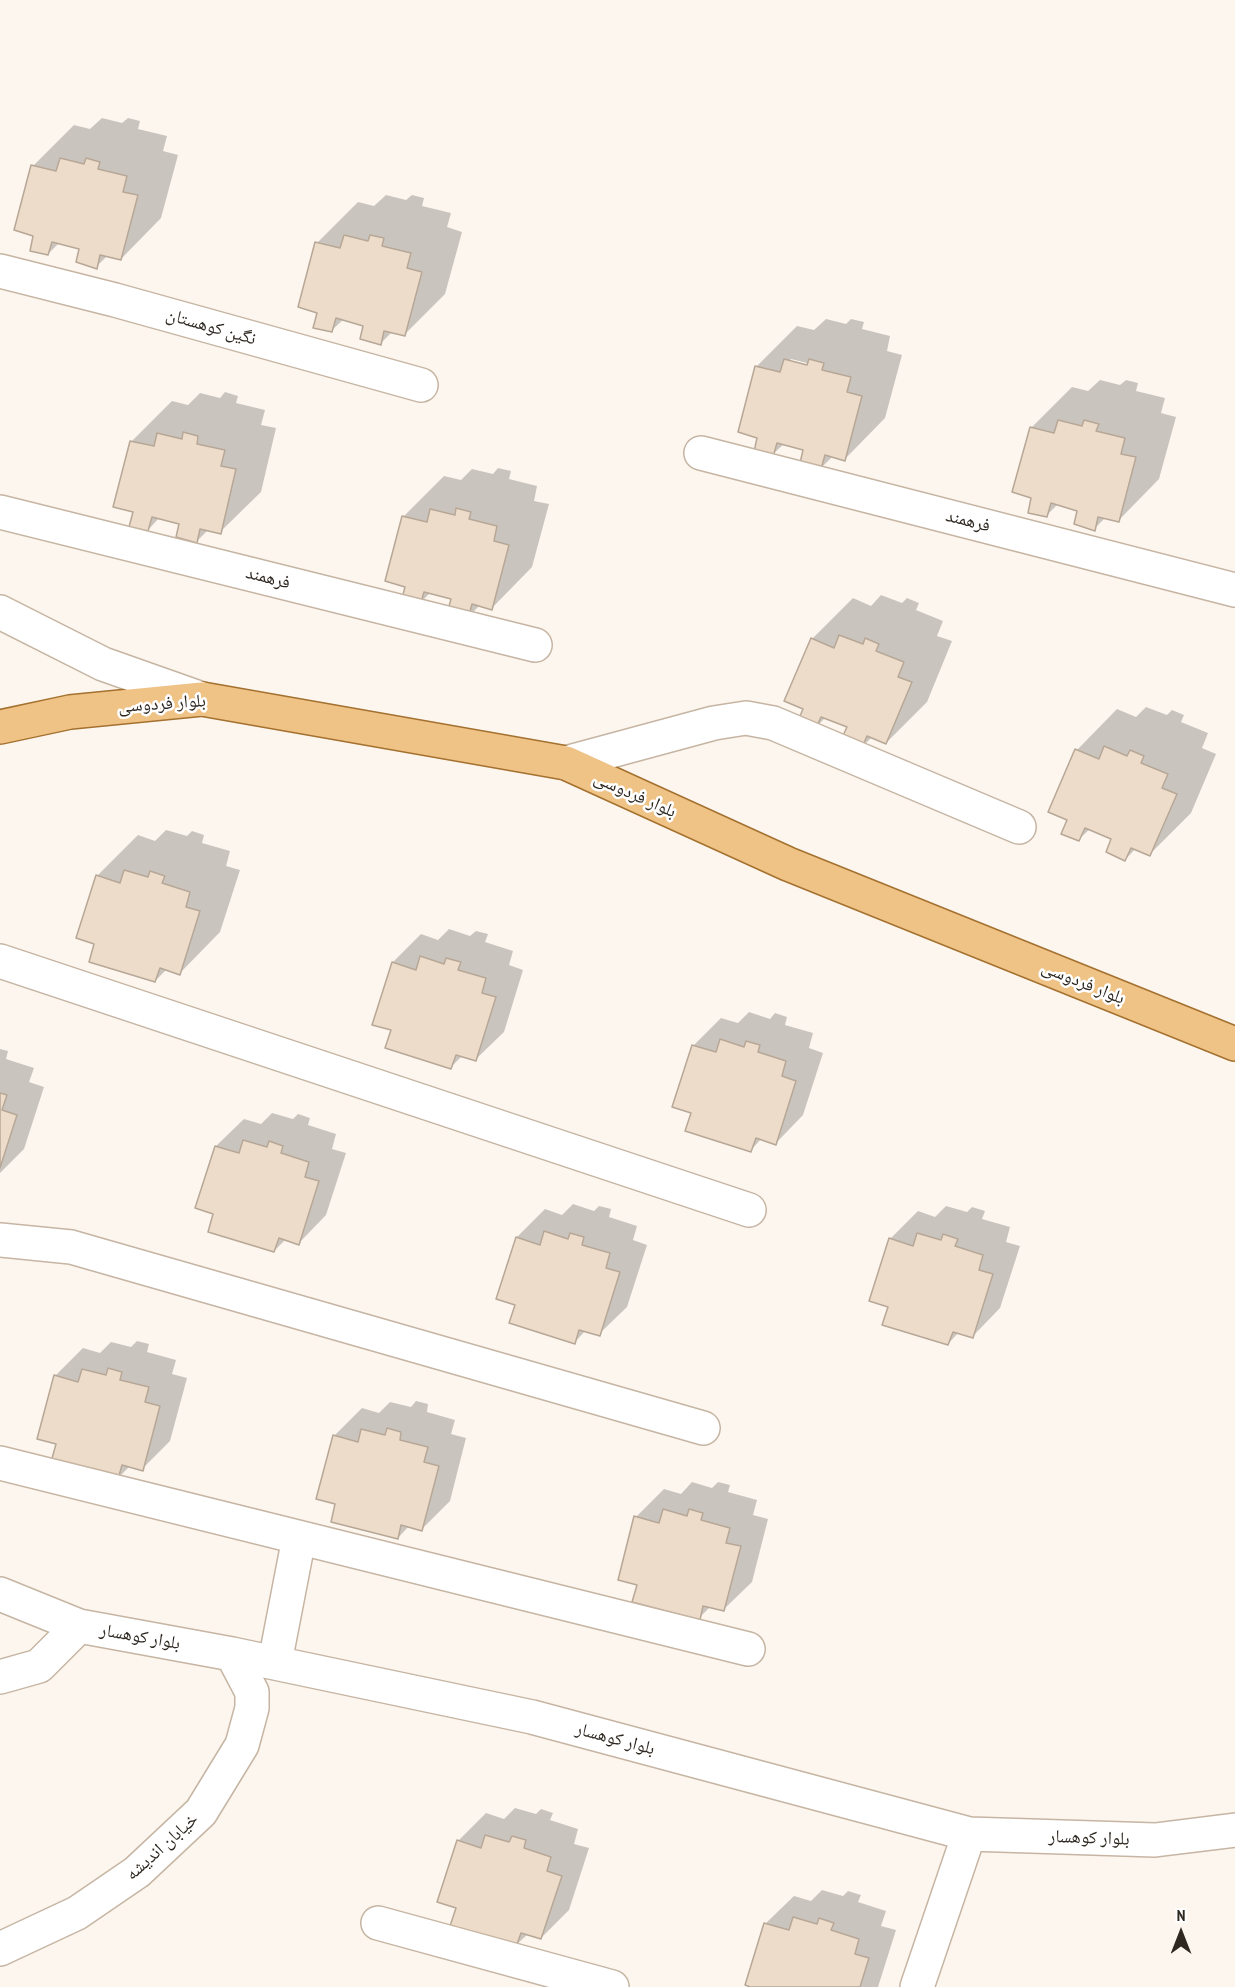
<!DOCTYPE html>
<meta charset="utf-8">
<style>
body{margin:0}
#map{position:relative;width:1235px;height:1987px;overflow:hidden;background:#fdf6ef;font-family:"PT Sans Narrow",sans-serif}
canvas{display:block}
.north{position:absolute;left:1151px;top:1903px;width:60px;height:60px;-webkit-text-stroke:4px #fff;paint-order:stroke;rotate:0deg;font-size:16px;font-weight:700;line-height:24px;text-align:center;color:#2e2821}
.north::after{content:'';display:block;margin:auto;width:21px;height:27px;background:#2e2821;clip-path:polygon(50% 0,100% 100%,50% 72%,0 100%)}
</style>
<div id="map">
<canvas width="1235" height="1987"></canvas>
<div class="north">N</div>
</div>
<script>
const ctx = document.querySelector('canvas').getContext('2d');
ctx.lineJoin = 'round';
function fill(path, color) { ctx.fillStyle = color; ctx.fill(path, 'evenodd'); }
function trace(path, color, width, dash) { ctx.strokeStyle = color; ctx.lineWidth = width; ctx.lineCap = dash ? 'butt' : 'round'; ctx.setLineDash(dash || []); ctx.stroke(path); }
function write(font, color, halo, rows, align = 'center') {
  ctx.font = font + ' "PT Sans Narrow","Noto Naskh Arabic",sans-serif'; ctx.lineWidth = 5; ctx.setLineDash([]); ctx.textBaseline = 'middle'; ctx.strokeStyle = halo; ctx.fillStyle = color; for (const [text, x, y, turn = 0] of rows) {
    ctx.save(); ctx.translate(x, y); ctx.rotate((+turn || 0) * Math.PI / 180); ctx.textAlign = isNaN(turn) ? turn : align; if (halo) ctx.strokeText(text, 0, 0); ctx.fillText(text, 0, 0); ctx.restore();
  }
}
const shadow = new Path2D(`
 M102 118 122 123 128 118 140 121 138 129 167 136 163 151 178 155 161 218 121 259 108 255 96 267 81 248 60 242 48 254 35 235 33 166 74 125 90 129Z
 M386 195 406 200 412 195 424 198 422 206 451 213 447 227 462 232 445 294 404 335 392 332 380 344 365 325 344 319 332 330 319 312 317 243 358 202 374 206Z
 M826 319 846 324 851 319 864 322 862 329 890 336 887 351 902 355 885 418 845 459 833 456 821 468 805 449 785 443 772 455 759 437 756 367 797 326 814 330ZM791 359 815 365 814 368 789 362Z
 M1100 380 1120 385 1126 380 1138 383 1136 391 1165 398 1161 413 1176 417 1159 479 1119 520 1106 517 1094 529 1079 510 1058 504 1046 516 1033 497 1031 428 1072 387 1088 391Z
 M225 392 238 396 236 403 265 410 261 425 276 428 261 492 220 532 208 530 196 542 181 523 160 517 148 530 134 511 131 442 172 401 188 405 200 393 220 398Z
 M498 468 511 471 509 479 537 486 534 501 549 504 532 567 492 608 480 605 468 617 453 598 431 592 419 604 406 586 386 580 404 516 444 476 461 480 472 469 493 474Z
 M881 595 902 603 907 598 919 603 916 610 943 621 937 636 952 641 927 702 886 743 872 737 861 748 848 727 826 717 815 728 805 708 812 639 853 598 871 606Z
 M1146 707 1167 715 1172 710 1184 715 1181 722 1208 733 1202 748 1216 754 1191 813 1150 854 1136 848 1125 860 1113 838 1090 829 1079 839 1069 819 1077 750 1117 709 1136 717Z
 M166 830 187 836 192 831 204 835 202 843 230 851 226 866 240 870 220 932 180 973 167 969 155 981 96 943 97 876 138 835 155 841Z
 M449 929 470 936 476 931 488 934 485 942 513 951 509 965 523 970 504 1032 476 1059 463 1055 451 1067 393 1029V962L421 934 438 940Z
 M749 1012 770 1019 775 1013 787 1017 785 1025 813 1033 809 1048 823 1053 803 1115 776 1143 762 1138 751 1150 693 1112V1046L721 1018 738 1023Z
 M0 1049 8 1051 6 1059 34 1068 29 1082 44 1087 24 1149 0 1173Z
 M272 1113 293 1119 298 1114 310 1118 308 1125 336 1134 332 1149 346 1153 326 1215 299 1243 286 1239 274 1251 215 1213 216 1146 244 1119 261 1124Z
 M573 1204 594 1211 599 1206 611 1209 609 1217 637 1226 633 1240 647 1245 627 1307 599 1334 586 1330 575 1342 517 1304V1237L545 1209 562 1215Z
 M946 1206 967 1212 972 1207 985 1211 982 1219 1010 1227 1006 1242 1020 1246 1000 1308 973 1336 959 1332 948 1344 890 1306V1239L918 1211 935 1217Z
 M137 1341 149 1344 147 1352 176 1360 172 1374 187 1378 170 1441 142 1469 130 1466 118 1478 58 1443 55 1376 83 1348 100 1353 111 1342 131 1347Z
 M416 1401 428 1404 427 1412 455 1420 451 1434 466 1438 450 1501 422 1529 409 1526 398 1538 337 1503 334 1436 362 1408 379 1413 390 1402 411 1407Z
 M692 1482 712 1488 718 1482 730 1485 728 1492 757 1500 753 1515 768 1519 752 1582 724 1609 711 1606 699 1618 639 1584 636 1517 664 1489 681 1494Z
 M515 1808 536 1814 541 1809 553 1813 550 1820 578 1829 574 1844 589 1848 569 1910 541 1938 528 1934 516 1945 457 1907 458 1841 486 1813 504 1819Z
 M822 1890 843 1896 848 1891 861 1895 858 1902 886 1911 881 1926 896 1930 878 1987H755L747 1984 766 1923 794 1896 811 1901Z`);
const building = new Path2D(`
 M60 158 84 164 86 158 100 162 98 169 127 176 123 192 138 195 121 260 100 255 97 269 76 262 79 249 52 242 48 255 30 251 33 236 14 230 31 165 56 171Z
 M344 235 368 241 370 235 384 238 382 246 411 253 407 268 422 272 405 336 384 331 381 345 360 339 363 326 336 318 332 332 313 328 317 313 298 307 315 242 340 248Z
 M784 359 807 365 809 359 824 363 822 370 851 377 847 392 862 396 845 461 825 455 821 469 800 463 803 450 777 443 773 457 754 452 757 438 738 432 755 366 780 372Z
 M1058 420 1082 426 1084 420 1099 424 1096 431 1125 438 1121 454 1136 457 1119 522 1098 517 1095 531 1074 524 1077 511 1051 503 1047 517 1028 513 1031 498 1012 492 1030 427 1054 433Z
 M183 432 198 436 197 444 225 450 221 466 236 469 221 534 200 529 197 543 176 537 179 524 152 517 148 531 129 527 133 512 113 507 130 441 154 446 157 433 182 439Z
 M456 508 471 512 469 519 497 526 494 541 509 545 492 610 472 604 468 619 447 613 451 599 424 592 420 606 401 602 405 587 385 581 402 516 427 522 430 509 455 515Z
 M839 635 863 644 865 638 879 644 876 651 904 662 898 677 912 682 886 744 867 736 861 750 841 740 847 727 821 717 815 730 797 723 803 709 784 701 811 638 834 648Z
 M1104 746 1127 756 1130 750 1144 756 1141 763 1168 774 1162 788 1177 794 1150 856 1131 848 1125 861 1106 852 1111 839 1085 828 1079 841 1061 834 1067 820 1048 812 1075 749 1099 759Z
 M124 870 148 877 150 871 165 876 162 883 190 892 186 907 200 911 180 975 160 968 155 982 89 962 94 944 76 938 96 875 120 883Z
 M420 956 444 964 446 958 461 962 458 970 486 978 482 993 496 997 476 1061 456 1055 451 1069 385 1048 391 1030 372 1025 392 962 416 970Z
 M720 1039 744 1047 746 1041 760 1045 758 1052 786 1061 782 1076 796 1081 776 1145 756 1138 751 1152 685 1131 691 1113 672 1107 692 1045 716 1052Z
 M0 1093 7 1095 2 1110 17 1115 0 1168Z
 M243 1140 267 1147 269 1141 283 1146 281 1153 309 1162 305 1177 319 1181 299 1245 279 1238 274 1252 208 1232 213 1214 195 1208 215 1146 239 1153Z
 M544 1231 568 1239 570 1233 584 1237 582 1245 610 1253 606 1268 620 1272 600 1336 579 1330 575 1344 509 1323 515 1305 496 1299 516 1237 540 1245Z
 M917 1233 941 1240 943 1234 958 1239 955 1246 983 1255 979 1270 993 1274 973 1338 953 1332 948 1345 882 1325 888 1307 869 1301 889 1238 913 1246Z
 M108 1368 122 1372 120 1380 149 1387 145 1402 160 1406 143 1471 122 1465 118 1479 51 1462 56 1444 37 1439 54 1375 78 1382 82 1369 106 1375Z
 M387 1428 401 1432 400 1440 428 1447 424 1462 439 1466 422 1531 401 1525 398 1539 331 1522 335 1504 316 1499 333 1435 358 1442 361 1429 385 1435Z
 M663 1509 687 1516 689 1509 703 1513 701 1520 730 1528 726 1543 741 1546 724 1611 703 1606 700 1620 632 1602 637 1585 618 1580 634 1516 659 1523Z
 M485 1835 509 1842 512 1836 526 1840 524 1848 551 1857 547 1871 562 1876 541 1939 521 1933 516 1947 450 1926 456 1908 437 1902 457 1840 481 1848Z
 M793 1917 817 1924 819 1918 834 1923 831 1930 859 1939 855 1954 869 1958 860 1987H750L745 1985 764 1923 789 1930Z`);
const minor = new Path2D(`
 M0 271 115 300 421 385
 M701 453 1235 590
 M0 512 535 645
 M0 612 103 664 202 699
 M566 763 714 723 746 718 773 723 1019 827
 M0 961 749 1210
 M0 1240 71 1247 703 1428
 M0 1463 748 1649
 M0 1594 79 1626 232 1654 532 1717 969 1834 1155 1840 1235 1830
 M275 1662 299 1538
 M0 1677 39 1666 79 1626
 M378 1923 612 1987
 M0 1949 77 1913 137 1872 201 1812 242 1745 252 1708V1692L232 1654
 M917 1987 969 1834`);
const major = new Path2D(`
 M0 727 70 712 202 699 566 763 788 864 1235 1044`);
const streetNames = [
 ["نگین کوهستان",211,327,16],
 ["فرهمند",968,521,14],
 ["فرهمند",268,578,14],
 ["بلوار فردوسی",162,704,-4],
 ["بلوار فردوسی",635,795,24],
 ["بلوار فردوسی",1083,983,22],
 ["بلوار کوهسار",140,1637,10],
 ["بلوار کوهسار",615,1739,15],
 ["بلوار کوهسار",1089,1838,2],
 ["خیابان اندیشه",162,1847,-42]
];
fill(shadow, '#0003');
fill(building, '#eedcca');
trace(building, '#b7a796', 1.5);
trace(minor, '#c6b5a3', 36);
trace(major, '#a4712f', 36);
trace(minor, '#fff', 33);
trace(major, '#efc286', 33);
write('18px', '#2e2821', '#fff', streetNames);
</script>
